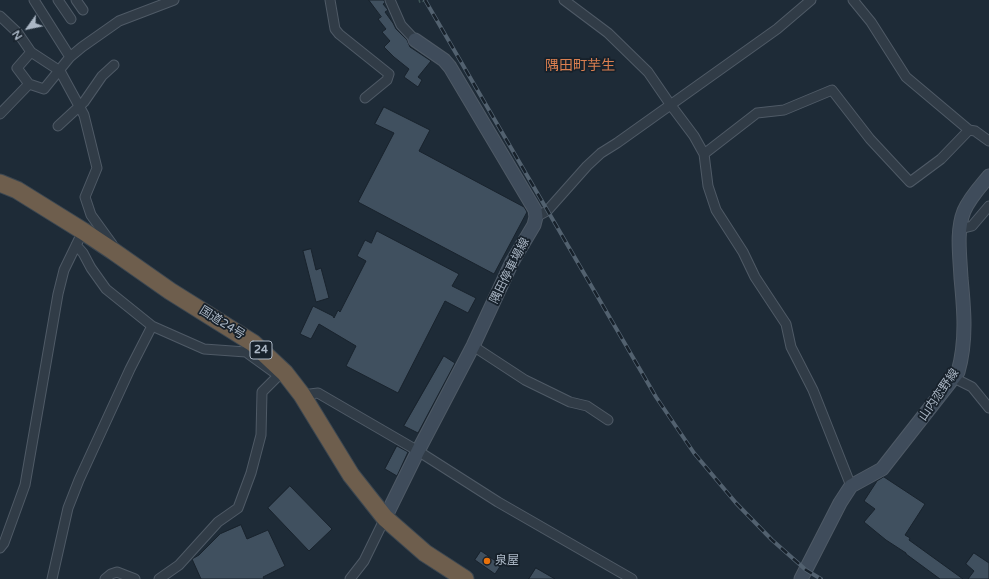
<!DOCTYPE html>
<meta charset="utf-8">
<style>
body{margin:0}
#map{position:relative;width:989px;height:579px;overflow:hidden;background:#1e2b37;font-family:"Varela Round",sans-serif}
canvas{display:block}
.north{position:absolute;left:8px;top:8px;width:40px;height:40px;-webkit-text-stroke:3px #17212b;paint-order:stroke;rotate:237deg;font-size:11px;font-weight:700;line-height:16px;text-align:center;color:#abb7c5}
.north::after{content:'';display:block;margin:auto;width:14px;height:18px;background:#abb7c5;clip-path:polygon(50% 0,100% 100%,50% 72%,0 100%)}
</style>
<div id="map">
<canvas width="989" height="579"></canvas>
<div class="north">N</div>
</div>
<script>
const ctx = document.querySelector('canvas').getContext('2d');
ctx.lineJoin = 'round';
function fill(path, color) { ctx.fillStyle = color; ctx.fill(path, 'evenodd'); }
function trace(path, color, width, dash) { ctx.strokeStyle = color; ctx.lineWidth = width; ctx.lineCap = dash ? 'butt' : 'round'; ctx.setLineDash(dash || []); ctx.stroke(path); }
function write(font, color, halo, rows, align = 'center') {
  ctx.font = font + ' "Varela Round","Noto Sans JP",sans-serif'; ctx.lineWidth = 3.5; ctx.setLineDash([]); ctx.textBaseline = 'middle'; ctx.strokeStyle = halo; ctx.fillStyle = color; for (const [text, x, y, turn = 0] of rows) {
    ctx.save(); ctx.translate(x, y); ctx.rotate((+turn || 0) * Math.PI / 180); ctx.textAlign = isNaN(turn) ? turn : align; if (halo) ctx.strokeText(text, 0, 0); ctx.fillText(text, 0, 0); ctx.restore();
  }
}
const building = new Path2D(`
 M369 0H384L385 3 383 4 388 10 385 12 393 23 396 29 407 40 410 47 431 61 418 77 422 80 418 87 404 77 409 69 394 57 384 47 390 41 382 32 386 29 378 19 381 17Z
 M384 107 430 130 419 151 524 207 527 212 494 274 358 202 394 133 375 124Z
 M377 231 459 274 452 286 476 298 468 313 445 301 398 393 346 366 356 346 319 324 311 339 300 334 313 306 333 316 334 318 338 310 340 312 366 261 357 256 365 240 371 243Z
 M311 249 316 270 321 268 329 298 316 302 303 251Z
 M444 356 455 363 418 433 404 426Z
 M397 446 408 452 397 476 385 469Z
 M884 477 925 504 905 535 910 538 909 540 963 579H940L906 554V553L886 540 864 522 875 509 864 501 877 481Z
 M290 486 332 529 309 551 268 508Z
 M241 525 247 539 268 530 285 566 263 577 264 579H201L192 559 199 555 220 534Z
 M481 551 494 560 496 558 503 562 495 574 475 560Z
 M974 553 989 563V579H968L974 571 966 564Z
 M536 568 555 579H529Z`);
const path = new Path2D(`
 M419 0 420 3 425 0`);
const street = new Path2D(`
 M34 0 70 57
 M58 0 71 19
 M76 0 83 10
 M330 0 335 29 339 34 389 74 387 80 365 98
 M390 0 401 25 415 40
 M564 0 608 33 648 72 670 104 694 136 704 154 708 186 716 210 743 252 755 277 786 324 791 347 813 390 851 486
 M853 0 871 22 906 77 969 130
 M0 16 18 33 31 52 60 71 84 115 97 168 85 197 91 215 112 244 113 247
 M29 84 17 68 31 52
 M0 114 29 84 44 89 70 57 82 47 119 21 174 0
 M58 126 84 102 102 76 114 65
 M704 154 757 113 784 110 832 90 870 139 910 182 941 159 969 130 975 131 989 141
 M536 217 547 211 587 166 601 153 617 143 777 29 811 0
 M960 229 972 226 989 206
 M76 245 83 253 91 268 106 289 152 326 204 349 246 352 275 373
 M473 346 525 380 570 402 587 406 608 420
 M954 378 972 387 989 408
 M302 395 318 393 418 451 498 502 632 579
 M0 548 4 543 25 485 58 294 64 270 83 231
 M52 579 68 508 79 480 130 369 152 326
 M105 579 111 574 117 572 135 579
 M159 579 179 565 218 522 238 508 251 473 261 435 262 392 279 375
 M350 579 364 561 385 518`);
const secondary = new Path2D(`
 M385 518 418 451 473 346 512 262 534 225 536 217 535 210 450 67 444 60 415 40
 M801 579 840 503 851 486 882 469 958 372C967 340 964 309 961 278 960 256 956 231 964 211 970 197 980 187 989 176`);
const highway = new Path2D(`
 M0 183 17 190 83 231 113 251 170 291 253 343 285 373 302 395 351 475 385 518 425 553 465 579`);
const rail = new Path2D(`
 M425 0 656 397 694 453 736 503 772 540 806 570 821 579`);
const markers = [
 [487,561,4,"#e8710a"]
];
const shields = [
 [261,350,22]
];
const shieldNames = [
 ["24",261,350]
];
const streetNames = [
 ["隅田停車場線",510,271,-63],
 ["国道24号",222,323,32],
 ["山内恋野線",939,395,-55]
];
const poiNames = [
 ["泉屋",495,561]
];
const quarterNames = [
 ["隅田町芋生",580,66]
];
fill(building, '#40505f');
trace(building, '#19232d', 1);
trace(street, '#4f5a66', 11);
trace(secondary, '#4f5a66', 15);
trace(highway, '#3c4751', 19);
trace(path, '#3d5455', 1.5, [3, 3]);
trace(street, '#313c47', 9);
trace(secondary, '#3f4c5b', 13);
trace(highway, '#6e5e4d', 17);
trace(rail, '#52616f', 4);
trace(rail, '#17212b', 2.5, [8]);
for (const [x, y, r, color] of markers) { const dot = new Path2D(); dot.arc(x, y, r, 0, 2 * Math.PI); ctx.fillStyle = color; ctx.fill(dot); trace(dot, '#17212b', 1.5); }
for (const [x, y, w] of shields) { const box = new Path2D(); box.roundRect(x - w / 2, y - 9, w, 18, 3); ctx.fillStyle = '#17212b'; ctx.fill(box); trace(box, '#abb7c5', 1); }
write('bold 11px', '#abb7c5', null, shieldNames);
write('12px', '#abb7c5', '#17212b', streetNames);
write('12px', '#abb7c5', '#17212b', poiNames, 'left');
write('14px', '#da7f50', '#17212b', quarterNames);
</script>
